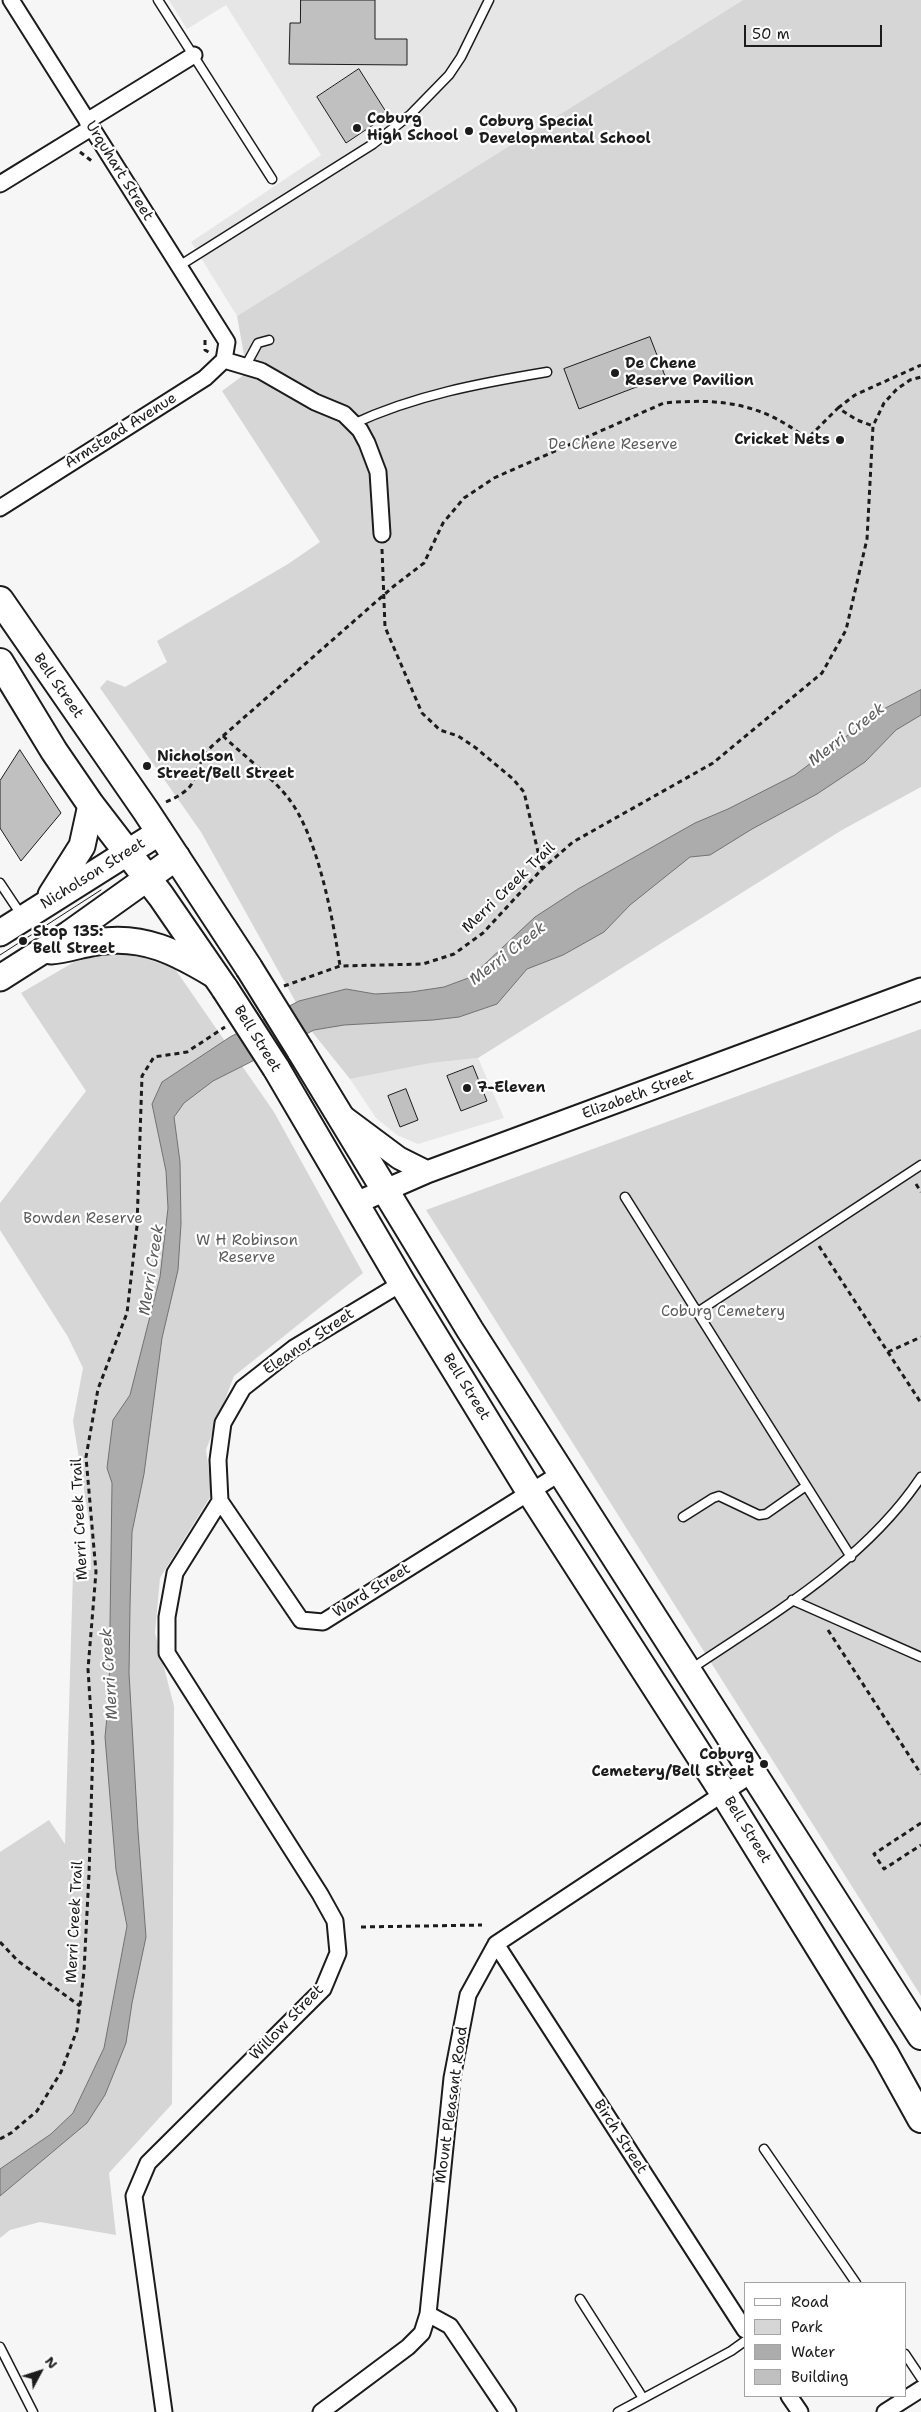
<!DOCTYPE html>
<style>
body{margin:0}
#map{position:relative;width:921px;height:2412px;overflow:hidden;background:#f6f6f6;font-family:"Shantell Sans",sans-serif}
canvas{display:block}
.legend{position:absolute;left:744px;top:2282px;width:162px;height:115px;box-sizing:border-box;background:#fff;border:1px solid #a4a4a4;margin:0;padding:6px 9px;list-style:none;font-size:15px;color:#1c1c1c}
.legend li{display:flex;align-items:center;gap:10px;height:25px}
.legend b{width:25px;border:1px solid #a4a4a4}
.north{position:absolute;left:15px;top:2347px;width:50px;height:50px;-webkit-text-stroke:4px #fff;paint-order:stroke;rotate:50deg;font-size:14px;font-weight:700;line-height:20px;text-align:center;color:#1c1c1c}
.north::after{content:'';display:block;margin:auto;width:18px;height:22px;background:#1c1c1c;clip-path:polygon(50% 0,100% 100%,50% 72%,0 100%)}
.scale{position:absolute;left:744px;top:25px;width:138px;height:22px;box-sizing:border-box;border:2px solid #1c1c1c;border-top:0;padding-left:6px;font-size:15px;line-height:18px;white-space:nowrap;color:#1c1c1c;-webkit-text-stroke:4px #fff;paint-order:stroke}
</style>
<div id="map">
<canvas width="921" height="2412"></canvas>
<ul class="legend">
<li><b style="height:6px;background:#fff"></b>Road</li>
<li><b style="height:14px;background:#d6d6d6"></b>Park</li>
<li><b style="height:14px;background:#acacac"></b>Water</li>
<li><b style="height:14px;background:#c0c0c0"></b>Building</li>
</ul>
<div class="north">N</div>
<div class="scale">50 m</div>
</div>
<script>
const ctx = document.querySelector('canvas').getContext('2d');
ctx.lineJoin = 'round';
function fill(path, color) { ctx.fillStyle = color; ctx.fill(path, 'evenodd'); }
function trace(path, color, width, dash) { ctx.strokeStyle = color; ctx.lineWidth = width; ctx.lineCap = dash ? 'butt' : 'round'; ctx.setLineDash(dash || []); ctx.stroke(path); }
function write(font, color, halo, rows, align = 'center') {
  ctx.font = font + ' "Shantell Sans",sans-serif'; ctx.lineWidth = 4.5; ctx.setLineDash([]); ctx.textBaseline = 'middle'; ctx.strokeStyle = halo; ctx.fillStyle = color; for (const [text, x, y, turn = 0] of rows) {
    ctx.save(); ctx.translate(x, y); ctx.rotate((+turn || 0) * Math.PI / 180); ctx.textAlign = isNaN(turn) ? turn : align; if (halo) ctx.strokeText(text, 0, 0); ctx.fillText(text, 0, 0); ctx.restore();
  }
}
const built = new Path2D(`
 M169 0H743L237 316 191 242 321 155 226 5 187 29Z
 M478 1058 504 1118 418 1144 397 1135 376 1118 350 1079 431 1063Z`);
const green = new Path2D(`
 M743 0H921V787L842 830 478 1058 431 1063 350 1079 313 1033 201 832 100 688 107 680 125 687 167 662 157 641 288 564 320 542 222 391 245 374 244 355 237 316Z
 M110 953 139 956 175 969 274 1112 363 1273 234 1376 206 1450 212 1494 160 1578 155 1633 174 1706 172 2104 109 2173 116 2235 40 2222 10 2230 0 2238V1852L49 1820 65 1844 73 1572 91 1570 90 1527 73 1421 83 1368 68 1337 0 1230V1203L86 1091 21 993 74 962Z
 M921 1029V1996L426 1210Z`);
const water = new Path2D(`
 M921 690V715L896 730 865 762 817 794 752 829 710 855 690 857 630 905 604 932 563 955 527 969 497 1004 459 1017 433 1020 344 1025 314 1030 213 1081 184 1103 174 1117 180 1162 181 1224 178 1270 162 1338 144 1474 132 1532 130 1606 129 1673 138 1831 146 1937 132 2003 126 2043 105 2095 87 2123 0 2196V2169L51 2134 73 2113 104 2048 127 1926 116 1870 105 1737 109 1697 112 1483 107 1468 113 1420 130 1395 160 1277 168 1208 166 1171 152 1104 162 1082 230 1037 299 1001 346 989 375 994 411 992 444 987 471 977 535 917 578 889 695 823 728 809 795 775 880 711Z`);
const building = new Path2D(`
 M301 0H375V39H407V65L289 64 290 23H300Z
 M359 69 388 115 346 143 317 97Z
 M650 337 665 376 579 409 564 369Z
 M20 750 61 813 21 861 0 828V781Z
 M473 1066 487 1101 461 1111 447 1076Z
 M406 1089 418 1120 400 1127 388 1096Z`);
const path = new Path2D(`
 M80 152 93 162
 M205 340V350L210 353
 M838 408 855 395 921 365
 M382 549 385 627 422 713 440 730 458 736 476 748 513 779 524 792 542 869
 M223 736C242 754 274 779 289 799 318 837 333 919 340 966
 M166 802C202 786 189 779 206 753 210 747 218 741 223 736L394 586 424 563 443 523 464 498 494 478 664 403C721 398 762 403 807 439L838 408 857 420 873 426
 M284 986 340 966 423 964 454 954 483 933 542 869 573 842 713 763 822 673 846 630 867 539 873 426 884 403 897 389 910 380 921 377
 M916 1184 921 1192
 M819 1246 921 1403
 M888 1352 921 1337
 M828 1630 921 1774
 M921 1823 874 1854 884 1869 921 1845
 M361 1927 482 1925
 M0 1942 18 1961 80 2006
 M0 2139 11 2133 37 2111 61 2072 77 2030 84 1971 89 1874 93 1746 88 1669 96 1572 86 1457 98 1389 127 1313 137 1226 142 1076 154 1057 187 1052 225 1027`);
const service = new Path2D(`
 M158 0 272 179
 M179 266 373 144 410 115 449 75 461 57 489 0
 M245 367 258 343 269 340
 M353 424C415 395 481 383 547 372
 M0 883 22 916
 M625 1197 851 1557
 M696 1313 921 1165
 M683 1517 713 1498 719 1496 759 1515 766 1514 806 1486
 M792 1600 921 1657
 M691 1669C773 1614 865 1561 921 1477
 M764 2149 856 2283
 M580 2299 643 2398
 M0 2347 33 2412
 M905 2354 921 2378
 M618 2412 731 2351 745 2341`);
const minor = new Path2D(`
 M87 121 194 55
 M0 184 91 128
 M224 360 261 371 315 402 344 414 360 430 367 443 378 472 382 534
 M0 508 205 378 224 360 227 342 11 0
 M220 1501 301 1620 323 1622 562 1472
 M220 1501 218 1460 223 1423 243 1388 294 1348 402 1283
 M496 1944 745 2330
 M428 2314 450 2326 508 2412
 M789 2396 800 2412
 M164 2412 134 2196 148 2163 323 1989 338 1953 335 1921 320 1894 167 1653V1617L175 1573 220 1501
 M321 2412 408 2347 422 2333 428 2314 452 2078 468 1995 496 1944 754 1773
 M885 2412 921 2389`);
const secondary = new Path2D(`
 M344 1117 399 1158 427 1172
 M356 1203 427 1172 921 989`);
const primary = new Path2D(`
 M51 895 82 846 91 805
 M0 933 160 832
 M51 951C67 950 81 944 97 942 143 934 178 953 216 976
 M0 978 69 934 177 857`);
const trunk = new Path2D(`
 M0 600 146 811 249 968
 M0 662 54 751 91 805 161 896 225 989
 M300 1050 470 1330 921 2036
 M276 1068 402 1283 530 1492 723 1792 885 2054 921 2119`);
const tram = new Path2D(`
 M0 955 101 890`);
const trunkBridge = new Path2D(`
 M249 968 300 1050
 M225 989 276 1068`);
const markers = [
 [357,128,5,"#1c1c1c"],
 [469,131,5,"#1c1c1c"],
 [615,373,5,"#1c1c1c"],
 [840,440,5,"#1c1c1c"],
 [147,766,5,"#1c1c1c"],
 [23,941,5,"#1c1c1c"],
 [467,1088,5,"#1c1c1c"],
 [764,1764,5,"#1c1c1c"]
];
const poiNames = [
 ["Coburg",367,119],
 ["High School",367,136],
 ["Coburg Special",479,122],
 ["Developmental School",479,139],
 ["De Chene",625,364],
 ["Reserve Pavilion",625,381],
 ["Cricket Nets",830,440,"right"],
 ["Nicholson",157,757],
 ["Street/Bell Street",157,774],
 ["Stop 135:",33,932],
 ["Bell Street",33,949],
 ["7-Eleven",477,1088],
 ["Coburg",754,1755,"right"],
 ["Cemetery/Bell Street",754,1772,"right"]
];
const streetNames = [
 ["Urquhart Street",119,171,58],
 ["Armstead Avenue",121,431,-32],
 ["Bell Street",58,686,55],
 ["Nicholson Street",93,874,-32],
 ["Merri Creek Trail",509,888,-44],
 ["Bell Street",257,1039,58],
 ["Elizabeth Street",638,1095,-20],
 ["Eleanor Street",309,1342,-34],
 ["Bell Street",466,1387,58],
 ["Merri Creek Trail",80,1519,-93],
 ["Ward Street",372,1591,-32],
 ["Bell Street",747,1830,58],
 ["Merri Creek Trail",75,1922,-87],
 ["Willow Street",287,2023,-46],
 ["Mount Pleasant Road",452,2105,-82],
 ["Birch Street",620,2137,57]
];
const parkNames = [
 ["De Chene Reserve",613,445],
 ["Bowden Reserve",83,1219],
 ["W H Robinson",247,1241],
 ["Reserve",247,1258],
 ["Coburg Cemetery",723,1312]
];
const waterNames = [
 ["Merri Creek",847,735,-38],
 ["Merri Creek",508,954,-38],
 ["Merri Creek",152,1270,-81],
 ["Merri Creek",110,1674,-94]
];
fill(built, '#e6e6e6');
fill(green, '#d6d6d6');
fill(water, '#acacac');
trace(water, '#727272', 1);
fill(building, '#c0c0c0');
trace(building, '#1c1c1c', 1);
trace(service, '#1c1c1c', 11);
trace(minor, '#1c1c1c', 19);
trace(secondary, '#1c1c1c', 25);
trace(primary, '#1c1c1c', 29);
trace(trunk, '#1c1c1c', 30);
trace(path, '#1c1c1c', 3, [5, 4]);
trace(service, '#fff', 8);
trace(minor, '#fff', 15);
trace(secondary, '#fff', 21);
trace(primary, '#fff', 25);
trace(trunk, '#fff', 26);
trace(tram, '#1c1c1c', 1);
trace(trunkBridge, '#1c1c1c', 30, []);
trace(trunkBridge, '#fff', 26);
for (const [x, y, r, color] of markers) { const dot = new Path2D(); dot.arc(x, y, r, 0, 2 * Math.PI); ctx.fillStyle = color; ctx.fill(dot); trace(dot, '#fff', 2); }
write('bold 15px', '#1c1c1c', '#fff', poiNames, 'left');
write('15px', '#1c1c1c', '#fff', streetNames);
write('15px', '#5d5d5d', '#fff', parkNames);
write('italic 16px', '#5d5d5d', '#fff', waterNames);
</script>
